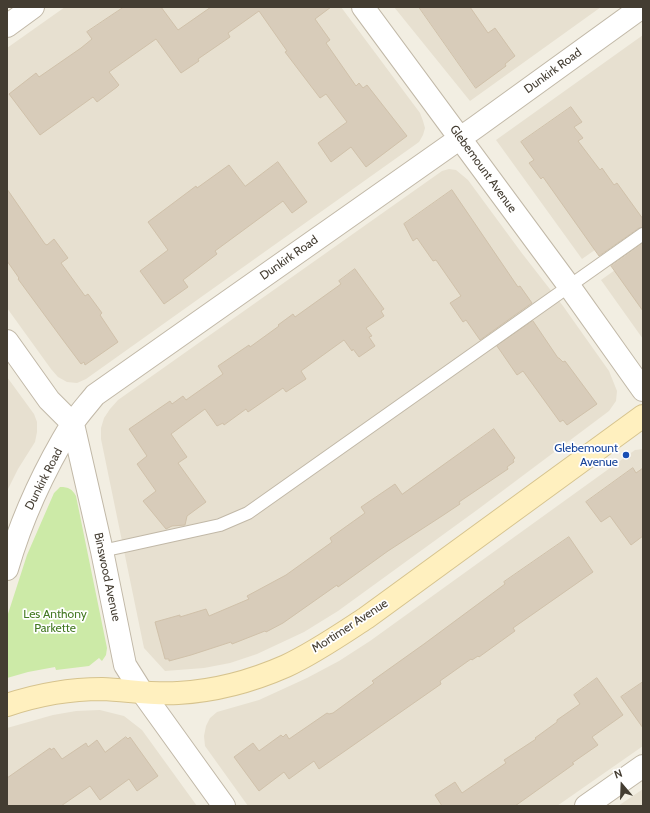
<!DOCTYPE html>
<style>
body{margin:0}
#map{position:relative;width:650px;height:813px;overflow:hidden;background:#f2eee2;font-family:Cabin,sans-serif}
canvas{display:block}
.frame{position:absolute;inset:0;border:8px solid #443d32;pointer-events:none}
.north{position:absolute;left:602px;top:765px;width:40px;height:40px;-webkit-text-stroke:3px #fff;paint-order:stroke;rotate:341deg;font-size:11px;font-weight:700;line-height:16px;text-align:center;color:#443d32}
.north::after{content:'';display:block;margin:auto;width:14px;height:18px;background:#443d32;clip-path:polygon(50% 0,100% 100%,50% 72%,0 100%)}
</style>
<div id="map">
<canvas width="650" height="813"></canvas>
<div class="frame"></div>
<div class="north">N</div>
</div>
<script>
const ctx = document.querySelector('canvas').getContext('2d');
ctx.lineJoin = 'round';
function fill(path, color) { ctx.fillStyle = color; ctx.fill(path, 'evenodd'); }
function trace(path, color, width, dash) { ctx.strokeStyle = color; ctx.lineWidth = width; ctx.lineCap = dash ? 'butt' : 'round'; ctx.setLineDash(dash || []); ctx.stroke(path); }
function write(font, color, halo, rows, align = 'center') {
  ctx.font = font + ' Cabin,sans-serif'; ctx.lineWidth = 3.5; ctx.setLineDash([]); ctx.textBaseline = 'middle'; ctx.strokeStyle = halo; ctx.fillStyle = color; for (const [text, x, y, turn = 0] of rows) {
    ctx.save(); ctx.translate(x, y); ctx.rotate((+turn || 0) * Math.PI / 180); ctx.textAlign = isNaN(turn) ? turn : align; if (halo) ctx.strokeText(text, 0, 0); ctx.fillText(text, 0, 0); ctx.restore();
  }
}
const residential = new Path2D(`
 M65 7H341L420 113 423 121 425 128 423 135 419 142 86 379 77 383 67 382 58 377 51 369 7 308V48Z
 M394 7H601L470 101Z
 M643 35V216L582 259 496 140Z
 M449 169 456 170 468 180 521 252 563 306 609 371 617 391 616 401 609 411 477 510 338 611 304 632 257 654 230 663 204 668 165 671 144 648 101 439V428L104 418 110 409 118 400 442 171Z
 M643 250V339L601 280Z
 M7 377 34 414 37 422V432L35 442 18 469 7 491Z
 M643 449V746L557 806H248L205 746 204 736 206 726 210 718 217 712 259 700 307 678 339 661 370 641 635 450Z
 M100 710 124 716 142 730 197 806H7V728L53 715 76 711Z
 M643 789V806H618Z`);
const green = new Path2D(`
 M60 487C69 487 72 489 76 496L107 648 106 655 102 661 99 658 89 666 56 670 55 667 28 672 7 678V617L27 555 54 493Z`);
const building = new Path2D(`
 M124 7H161L178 30 211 7H331L315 19 330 40 326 43 356 86 359 83 363 88 367 85 407 136 366 167 351 147 331 162 318 143 347 122 326 94 320 98 285 52 287 51 259 11 228 33 230 37 198 59 199 61 181 73 156 39 109 72 119 85 117 87 97 102 93 97 40 135 9 94 36 73 39 77 81 48 92 39 87 32Z
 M419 7H470L488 33 495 28 515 56 505 64 506 66 476 88Z
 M571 107 582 122 574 127 583 138 578 141 600 170 602 168 614 185 617 183 643 219V227L639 228 599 256 543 177 541 179 529 163 534 160 521 142Z
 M278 162 307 202 292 213 283 201 215 251 217 254 183 280 188 287 164 304 140 271 168 250 148 222 196 186 197 188 229 165 245 186Z
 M7 189 45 244 47 245 54 239 68 258 61 263 85 296 88 294 102 313 100 315 118 342 85 365 84 362 81 364 63 340 18 279 19 278 7 261Z
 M452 190 518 287 520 286 532 303 480 340 466 320 463 322 450 303 461 296 436 260 433 261 417 238 413 241 404 224Z
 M643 243V311L611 266Z
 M355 269 384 309 381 311 384 316 366 328 372 336 369 337 375 346 359 357 353 349 352 351 344 340 301 371 306 379 286 392 283 388 248 412 246 409 224 425 223 423 217 426 205 409 171 434 187 457 178 463 206 502 187 516 185 525 172 526 166 529 143 501 156 491 137 464 147 456 129 429 170 401 172 404 183 396 186 400 223 374 218 366 249 345 250 347 279 326 278 325 293 314 295 317 341 284 339 281Z
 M533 321 558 358H559L563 362 565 361 597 404 567 425 563 420 560 422 523 371 517 375 497 346Z
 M494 429 515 458 513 460 514 462 507 467 508 469 459 502 460 504 442 516 388 551 338 587 337 585 283 623 266 632 265 631 232 644 231 642 191 655 169 661V659H165L155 622 180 615V617L206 609 209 616 249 599 247 596 286 575 332 542 330 538 365 513 361 507 395 484 402 494Z
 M633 468 636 473 643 468V536L631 545 610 516 601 522 586 502Z
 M569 537 593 572 513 628 515 631 479 657 478 656 472 660 471 659 440 681 441 684 345 751 319 769 314 761 289 779 284 772 259 791 234 757 253 743 259 751 281 735 283 737 286 734 289 739 327 713 329 714 333 713 374 683 372 681 424 644 505 584 504 582Z
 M597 678 623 715 592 737 598 745 572 763 574 764 515 806H442L435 795 455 782 462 793 506 763 504 760 536 739 535 738 557 722V720L580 704 574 695Z
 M643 682V728L621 697Z
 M126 737 128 739 130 737 158 776 137 791 129 779 100 800 90 786 61 806H7V778L50 748 51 750 54 748 62 759 86 743 88 747 97 740 105 752Z`);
const lane = new Path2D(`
 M102 551 220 525 248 513 643 234`);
const street = new Path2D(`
 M363 7 569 286 643 390
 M7 26 33 7
 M7 341 49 400 73 424 102 551 125 665 142 692 224 806
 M7 569C22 517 44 470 72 424 79 414 87 405 95 395L476 127 642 7
 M586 806 643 766`);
const secondary = new Path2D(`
 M7 705C37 695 70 689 102 689 127 690 153 695 178 693 214 691 252 681 286 666 314 653 340 635 366 618L643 416`);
const markers = [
 [626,455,4,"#1a4fb4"]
];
const streetNames = [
 ["Dunkirk Road",553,71,-36],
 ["Glebemount Avenue",483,169,54],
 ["Dunkirk Road",289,258,-35],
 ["Dunkirk Road",44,479,-63],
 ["Binswood Avenue",107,577,78],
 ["Mortimer Avenue",350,626,-33]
];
const transitNames = [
 ["Glebemount",618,448],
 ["Avenue",618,462]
];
const parkNames = [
 ["Les Anthony",55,614],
 ["Parkette",55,628]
];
fill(residential, '#e7e0d0');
fill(green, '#cceaa7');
fill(building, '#d8ccba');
trace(building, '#d0c1aa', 1);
trace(lane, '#c1b8a7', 14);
trace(street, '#c1b8a7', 24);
trace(secondary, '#d6c38e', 24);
trace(lane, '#fff', 12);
trace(street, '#fff', 22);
trace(secondary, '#fff0bf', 22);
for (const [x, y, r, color] of markers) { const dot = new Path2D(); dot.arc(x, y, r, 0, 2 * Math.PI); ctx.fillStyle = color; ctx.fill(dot); trace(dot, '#fff', 1.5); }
write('12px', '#443d32', '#fff', streetNames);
write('12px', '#164399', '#fff', transitNames, 'right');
write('12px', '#437922', '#fff', parkNames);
</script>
